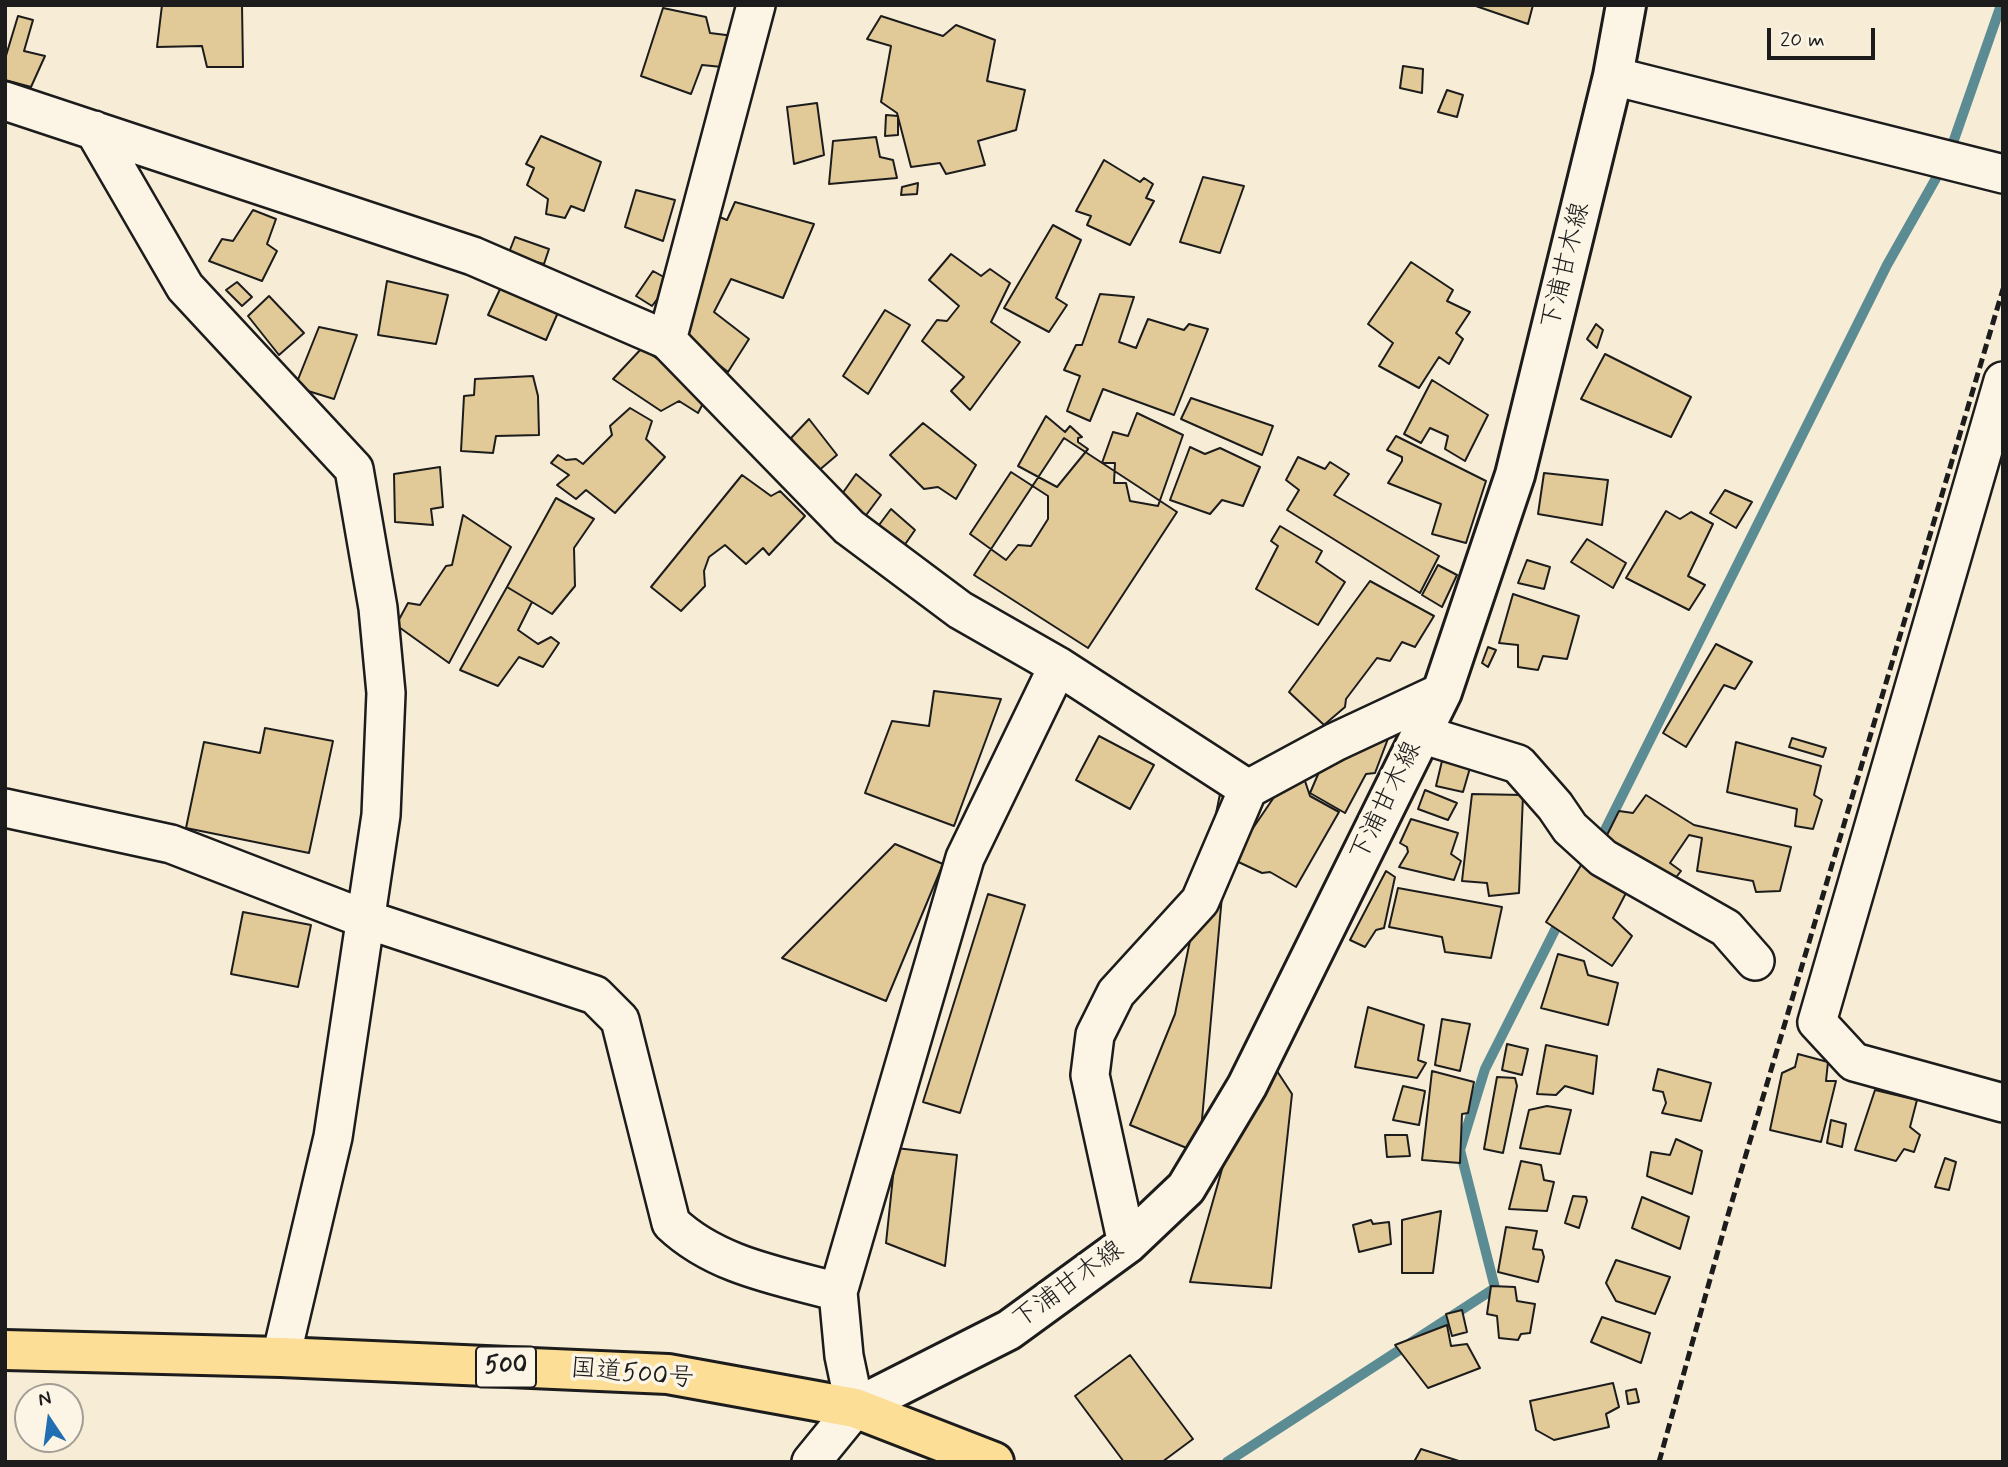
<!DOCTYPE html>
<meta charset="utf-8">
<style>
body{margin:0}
#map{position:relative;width:2008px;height:1467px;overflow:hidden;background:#f7ecd6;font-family:Mynerve,sans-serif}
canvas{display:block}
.frame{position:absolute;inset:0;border:7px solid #1c1c1c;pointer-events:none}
.north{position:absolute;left:14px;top:1383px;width:70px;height:70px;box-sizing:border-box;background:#fcf5e5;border:2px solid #a29e95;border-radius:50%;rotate:347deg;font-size:19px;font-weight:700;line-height:28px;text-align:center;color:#1c1c1c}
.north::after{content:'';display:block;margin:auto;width:24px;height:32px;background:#1f6fb2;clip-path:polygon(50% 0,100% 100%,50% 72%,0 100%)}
.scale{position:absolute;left:1767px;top:28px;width:108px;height:32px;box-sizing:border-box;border:4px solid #1c1c1c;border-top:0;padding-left:9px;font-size:21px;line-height:24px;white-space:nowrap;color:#1c1c1c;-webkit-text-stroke:5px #fcf5e5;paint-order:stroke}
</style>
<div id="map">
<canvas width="2008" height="1467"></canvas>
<div class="frame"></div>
<div class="north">N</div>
<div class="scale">20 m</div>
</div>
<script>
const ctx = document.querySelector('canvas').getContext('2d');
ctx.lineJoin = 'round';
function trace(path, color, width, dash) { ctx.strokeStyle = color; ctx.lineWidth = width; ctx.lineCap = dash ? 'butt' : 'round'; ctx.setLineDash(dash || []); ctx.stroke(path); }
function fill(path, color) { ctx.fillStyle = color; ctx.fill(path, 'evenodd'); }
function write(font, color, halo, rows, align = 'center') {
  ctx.font = font + ' Mynerve,"Klee One",sans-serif'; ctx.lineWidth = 7; ctx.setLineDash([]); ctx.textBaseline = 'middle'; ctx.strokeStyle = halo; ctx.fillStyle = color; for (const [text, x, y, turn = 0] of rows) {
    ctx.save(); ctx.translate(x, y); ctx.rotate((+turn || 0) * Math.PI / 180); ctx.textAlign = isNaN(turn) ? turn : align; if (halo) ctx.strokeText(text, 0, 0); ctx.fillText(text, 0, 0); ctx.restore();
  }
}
const stream = new Path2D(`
 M1598 844 1887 265 1948 157 2001 5
 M1227 1462 1495 1288 1460 1150 1485 1069 1561 918`);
const building = new Path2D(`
 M162 5H242L243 67H207L202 46 157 47Z
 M1473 5H1533L1528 24Z
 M663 8 706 17 710 33 742 37 732 68 702 65 691 94 641 76Z
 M18 16 33 20 24 51 45 56 31 87 5 80V59Z
 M881 16 943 36 956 25 995 40 987 81 1025 90 1016 130 978 141 985 165 946 174 940 163 911 167 897 113 881 102 891 46 867 39Z
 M1403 66 1423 69 1422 93 1400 88Z
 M1447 90 1463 95 1457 117 1438 112Z
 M817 103 824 155 794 164 787 107Z
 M886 115 898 116V135L885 136Z
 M541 136 601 162 584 211 571 206 565 218 546 214 548 199 527 185 534 168 526 164Z
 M876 137 880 157 893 160 897 178 829 184 833 141Z
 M1104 160 1140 182 1144 178 1153 184 1146 198 1154 201 1130 245 1087 225 1091 216 1076 211Z
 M1203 177 1244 186 1220 253 1180 242Z
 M918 183 917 194 901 195 902 187Z
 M636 190 675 200 663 241 625 227Z
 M735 202 814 224 783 298 731 279 714 312 749 339 728 372 684 337 717 216 727 220Z
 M253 210 276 219 267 244 277 251 262 281 209 261 222 239 233 241Z
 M1053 225 1081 240 1056 298 1067 305 1049 332 1004 308Z
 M515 237 549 249 544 264 508 255Z
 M951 254 981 276 990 269 1010 283 991 322 1020 342 970 410 951 391 964 377 922 341 937 320 947 321 959 306 929 280Z
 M1411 262 1453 290 1447 301 1470 312 1456 333 1463 339 1449 364 1439 357 1419 388 1379 366 1393 343 1368 324Z
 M653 271 671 281 652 306 636 296Z
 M387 281 448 295 436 344 378 335Z
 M237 282 252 297 242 306 226 290Z
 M501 287 560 308 546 340 488 315Z
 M1100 294 1134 297 1119 342 1136 348 1148 319 1184 330 1189 324 1208 329 1174 415 1103 389 1090 421 1067 411 1080 376 1064 370 1076 345H1082Z
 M269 296 304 333 279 355 248 316Z
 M885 310 910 325 868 394 843 376Z
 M1596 324 1603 330 1597 348 1587 339Z
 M319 327 357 335 334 399 295 387Z
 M642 348 708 394 698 413 679 401 661 411 613 379Z
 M1605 354 1691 397 1671 437 1581 399Z
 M533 376 538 396 539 435 496 436 493 453 461 451 464 396 474 395 475 379Z
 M1432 380 1488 415 1465 461 1445 449 1448 436 1430 428 1421 443 1404 434Z
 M1191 398 1273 426 1262 455 1181 419Z
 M630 408 652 421 646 439 665 457 615 513 586 490 576 499 557 485 569 475 551 463 558 455 566 460 576 459 583 464 612 435 610 426Z
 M1137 413 1183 435 1158 506 1130 501 1126 483H1114L1115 463H1102L1113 432 1128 436Z
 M1046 416 1065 432 1070 426 1082 437 1078 438V442L1088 449 1057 487 1018 466Z
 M809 419 837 455 817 472 791 438Z
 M923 423 976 465 956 499 938 487 924 489 890 455Z
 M1396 436 1486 481 1466 543 1432 534 1441 504 1388 483 1402 461V457L1387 450Z
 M1064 438 1177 512 1088 648 974 575Z
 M1190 447 1205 454 1220 448 1260 467 1243 506 1222 500 1210 514 1170 500Z
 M1298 457 1325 469 1330 462 1349 474 1334 495 1439 556 1420 593 1287 510 1299 490 1286 480Z
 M440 467 443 507 431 509 433 525 395 522 394 474Z
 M1011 472 1048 496V519L1031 546 1018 545 1006 560 970 534Z
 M1544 473 1608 480 1602 525 1538 514Z
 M856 474 881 495 864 518 842 494Z
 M742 475 771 496 780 491 805 516 769 555 763 548 746 564 725 545 709 557 704 571 705 586 681 611 651 587Z
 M1725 490 1752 502 1736 528 1710 513Z
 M556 498 594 519 574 548 575 586 552 614 507 587Z
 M891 509 915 530 899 553 876 529Z
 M1666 511 1680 519 1691 512 1713 524 1688 576 1705 585 1689 610 1626 578Z
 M463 515 511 547 449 663 396 625 408 603 420 605 446 566 452 565Z
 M1280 526 1322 551 1316 562 1345 582 1318 625 1256 589 1278 546 1271 541Z
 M1587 539 1626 563 1613 588 1571 562Z
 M1527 560 1550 567 1544 589 1518 583Z
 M1438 565 1457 575 1442 607 1422 595Z
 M1370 581 1434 616 1415 647 1402 642 1390 661 1377 658 1346 699 1345 707 1324 725 1289 692Z
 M507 587 532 602 518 630 538 644 551 637 559 643 543 667 519 657 498 686 460 670Z
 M1513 594 1579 616 1567 659 1543 656 1538 670 1518 667V645L1499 643Z
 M1716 644 1752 662 1735 689 1724 685 1686 747 1663 733Z
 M1488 647 1496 650 1488 667 1482 663Z
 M934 691 1001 699 954 826 865 793 892 721 929 726Z
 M265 728 333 741 309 853 186 828 204 742 260 753Z
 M1099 736 1154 765 1130 809 1076 780Z
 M1389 736 1375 773 1366 774 1345 813 1310 793 1325 758Z
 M1792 738 1826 748 1823 757 1789 747Z
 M1736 742 1821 766 1814 795 1822 800 1813 829 1795 826 1797 809 1727 792Z
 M1442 761 1470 768 1463 792 1436 786Z
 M1303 775 1310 796 1339 812 1296 887 1270 872 1262 873 1232 859 1287 778Z
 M1425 790 1457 803 1448 820 1418 809Z
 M1220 794 1236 802 1227 840 1199 1153 1130 1125 1175 1014Z
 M1472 794 1523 795 1519 893 1489 896 1487 883 1462 881Z
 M1646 795 1694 825 1791 847 1780 891 1756 892 1753 881 1697 871 1702 838 1689 835 1670 863 1681 871 1670 885 1604 841 1619 811 1633 813Z
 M1411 819 1458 833 1451 854 1461 861 1454 880 1399 867 1408 852 1407 847 1400 843Z
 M895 844 943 864 886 1001 782 958Z
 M1583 862 1626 893 1613 918 1632 936 1612 966 1546 922Z
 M1386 871 1395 877 1384 928 1376 930 1365 947 1350 940Z
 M1398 888 1502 907 1491 958 1445 952 1442 937 1389 927Z
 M988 894 1025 905 960 1113 923 1102Z
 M243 912 311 925 298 987 231 974Z
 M1558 954 1584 961 1588 975 1618 983 1608 1025 1541 1008Z
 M1368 1007 1424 1025 1418 1060 1426 1063 1417 1078 1355 1067Z
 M1442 1019 1470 1024 1460 1071 1435 1065Z
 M1258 1042 1292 1094 1271 1288 1190 1282Z
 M1507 1044 1528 1049 1522 1075 1502 1070Z
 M1546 1045 1597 1056 1593 1094 1565 1086 1556 1095 1537 1094Z
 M1798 1054 1828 1062 1826 1081H1836L1821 1142 1770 1130 1782 1073 1795 1067Z
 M1658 1069 1711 1083 1701 1121 1662 1113 1666 1103 1663 1092 1653 1090Z
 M1432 1071 1474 1082 1468 1113 1462 1114 1460 1163 1422 1160Z
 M1497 1077 1515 1078 1517 1086 1503 1153 1484 1149Z
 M1403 1086 1425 1091 1419 1125 1393 1120Z
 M1875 1090 1917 1100 1910 1127 1920 1135 1914 1152 1904 1149 1896 1161 1855 1150Z
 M1547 1106 1571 1110 1560 1154 1520 1148 1529 1110Z
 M1831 1120 1846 1124 1842 1147 1827 1143Z
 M1385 1135H1407L1410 1156 1387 1157Z
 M1676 1139 1702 1151 1692 1194 1647 1176 1651 1152 1670 1155Z
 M896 1148 957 1155 945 1266 886 1243Z
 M1945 1158 1956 1162 1949 1190 1935 1187Z
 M1521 1161 1541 1165 1544 1180 1554 1182 1547 1211 1509 1209Z
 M1573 1196 1586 1197 1587 1201 1579 1228 1565 1223Z
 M1642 1197 1689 1217 1680 1249 1632 1228Z
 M1441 1211 1433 1273H1402V1220Z
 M1371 1220 1373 1224 1389 1222 1391 1244 1359 1252 1353 1225Z
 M1506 1227 1537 1231 1533 1249 1542 1250 1544 1257 1538 1282 1498 1272Z
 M1616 1260 1670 1277 1655 1314 1616 1301 1606 1283Z
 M1491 1286 1515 1287 1517 1301 1535 1304 1530 1333 1521 1334 1518 1340 1499 1338 1497 1316 1487 1314Z
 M1462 1310 1467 1332 1452 1336 1446 1314Z
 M1602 1317 1650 1333 1641 1363 1591 1342Z
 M1447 1325 1451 1346 1467 1344 1480 1368 1428 1388 1395 1345Z
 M1130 1355 1193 1439 1162 1462H1124L1075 1396Z
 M1613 1383 1619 1407 1606 1414 1609 1427 1554 1440 1536 1430 1530 1401Z
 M1636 1389 1639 1402 1628 1404 1626 1391Z
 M1421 1449 1462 1462H1414Z`);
const minor = new Path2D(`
 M1613 76 2003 174
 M5 101 473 256 667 340 849 527 960 610 1058 666 1248 789 1335 742 1442 692
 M94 130 185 287 354 469 378 608 386 693 381 815 333 1137 281 1357
 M667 340 756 5
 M2003 381 1817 1022 1854 1062 2003 1103
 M1421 734 1518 764 1555 806 1570 828 1603 858 1726 928 1755 961
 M5 808 171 844 365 919 595 995 620 1020 671 1223C716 1266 780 1276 838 1292
 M1127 1244 1090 1075 1095 1035 1116 993 1200 901 1248 789
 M811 1462 855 1408 844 1356 838 1292 965 858 1058 666`);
const secondary = new Path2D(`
 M855 1408 1009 1330 1127 1244 1186 1188 1247 1086 1442 692 1515 475 1613 76 1626 5`);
const trunk = new Path2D(`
 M5 1350 281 1357 668 1374 855 1408 994 1462`);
const rail = new Path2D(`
 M1659 1462 1728 1215 2003 289`);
const shields = [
 [506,1367,60]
];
const shieldNames = [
 ["500",506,1367]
];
const streetNames = [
 ["下浦甘木線",1567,266,-76],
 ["下浦甘木線",1387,802,-64],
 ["下浦甘木線",1069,1286,-36],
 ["国道500号",632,1375,5]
];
trace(stream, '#5c8c93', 10);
fill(building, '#e1c998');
trace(building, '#1c1c1c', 2);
trace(minor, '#1c1c1c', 42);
trace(secondary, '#1c1c1c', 44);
trace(trunk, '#1c1c1c', 44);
trace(minor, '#fcf5e5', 37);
trace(secondary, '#fcf5e5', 38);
trace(trunk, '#fcde96', 38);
trace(rail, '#1c1c1c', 5, [10, 5]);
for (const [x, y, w] of shields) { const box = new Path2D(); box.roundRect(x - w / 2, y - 20.5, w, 41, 5); ctx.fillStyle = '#fcf5e5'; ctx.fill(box); trace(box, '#1c1c1c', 2); }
write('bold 24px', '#1c1c1c', null, shieldNames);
write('26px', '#1c1c1c', '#fcf5e5', streetNames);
</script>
